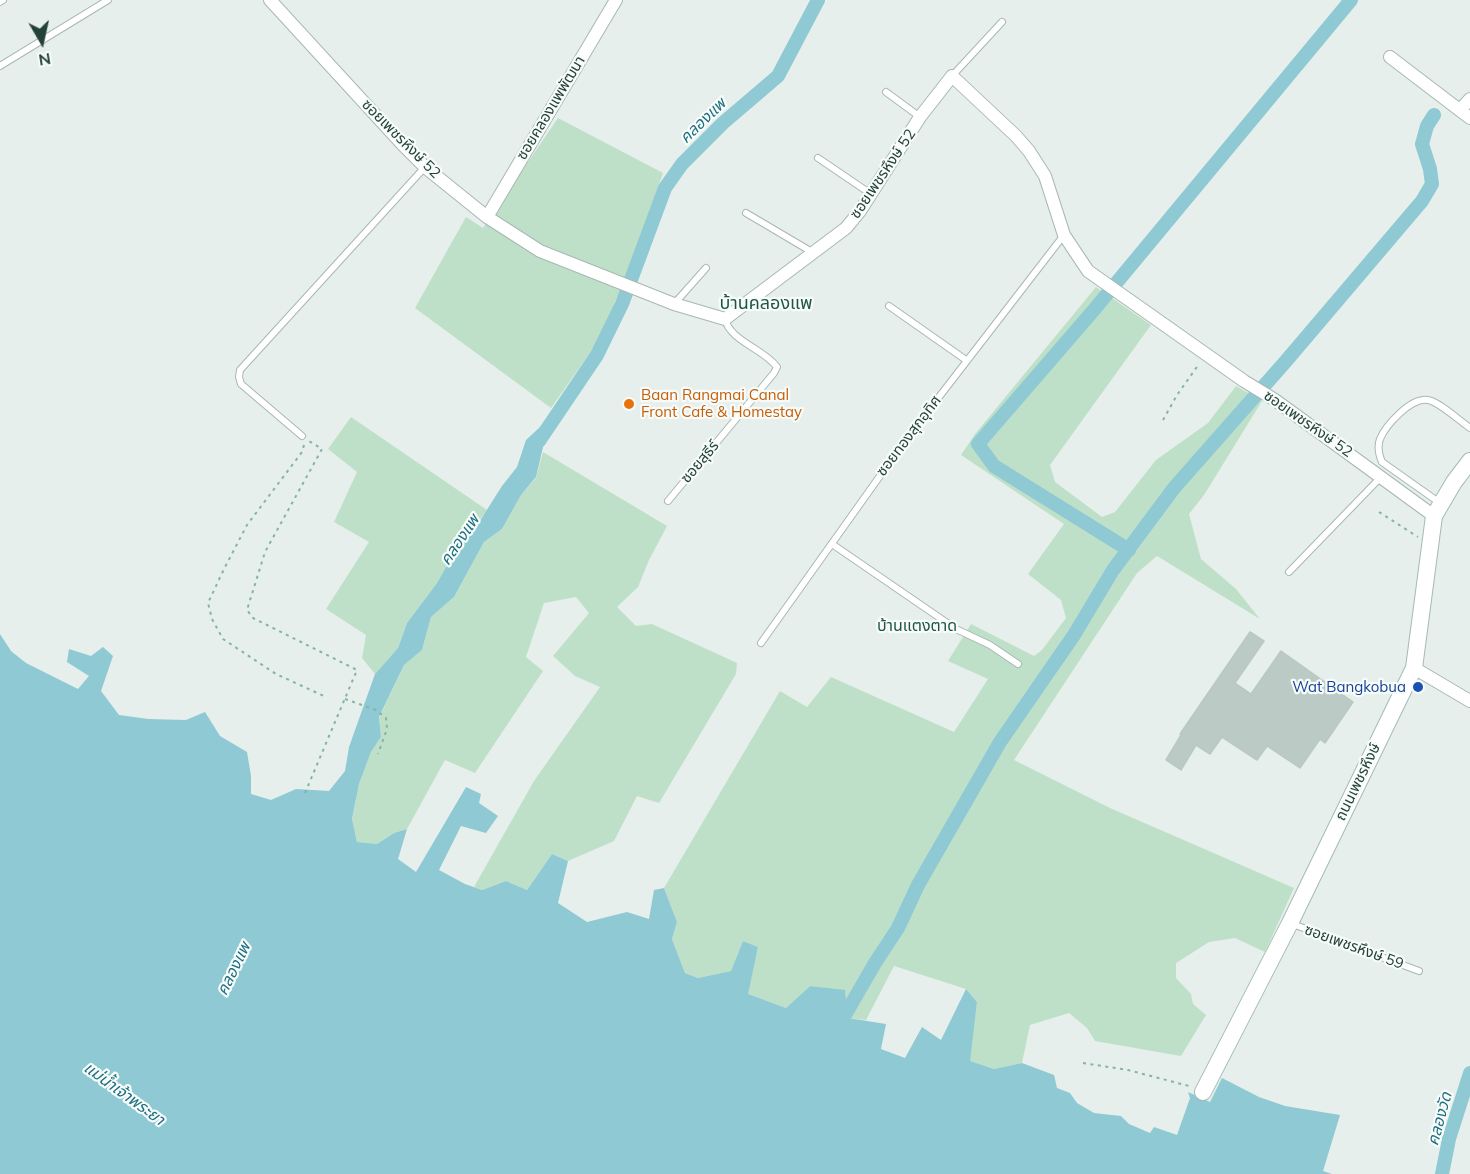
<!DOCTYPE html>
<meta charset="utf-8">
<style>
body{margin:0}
#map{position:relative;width:1470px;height:1174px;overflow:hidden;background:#e6efeb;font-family:Mulish,sans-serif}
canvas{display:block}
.north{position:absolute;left:12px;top:12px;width:60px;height:60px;-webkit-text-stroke:4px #f7fbf9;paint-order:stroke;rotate:171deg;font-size:16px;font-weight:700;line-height:24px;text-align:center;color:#24423a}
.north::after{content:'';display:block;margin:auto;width:21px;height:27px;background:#24423a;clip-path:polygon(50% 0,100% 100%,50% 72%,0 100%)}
</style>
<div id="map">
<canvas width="1470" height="1174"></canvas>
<div class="north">N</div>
</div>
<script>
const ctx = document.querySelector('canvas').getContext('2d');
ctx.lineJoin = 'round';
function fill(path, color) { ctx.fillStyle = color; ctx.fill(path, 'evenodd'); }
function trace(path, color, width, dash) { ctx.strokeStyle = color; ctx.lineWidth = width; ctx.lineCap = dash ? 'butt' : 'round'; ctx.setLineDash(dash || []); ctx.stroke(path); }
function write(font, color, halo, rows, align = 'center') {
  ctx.font = font + ' Mulish,"Noto Sans Thai",sans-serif'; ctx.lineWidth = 4.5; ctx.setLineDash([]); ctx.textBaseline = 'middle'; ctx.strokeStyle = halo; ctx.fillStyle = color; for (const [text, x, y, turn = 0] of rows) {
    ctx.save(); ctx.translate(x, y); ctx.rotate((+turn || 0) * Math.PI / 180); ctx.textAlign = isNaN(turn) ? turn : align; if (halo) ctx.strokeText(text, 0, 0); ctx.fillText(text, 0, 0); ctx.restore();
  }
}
const green = new Path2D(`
 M558 118 663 173 636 252 599 340 551 408 415 308 466 217 483 228Z
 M1096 287 1151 325 1050 465 1055 482 1102 517 1115 512 1156 460 1208 423 1236 386 1262 401 1204 495 1189 514 1201 559 1236 589 1260 619 1157 556 1137 573 1014 760 1110 808 1294 888 1265 952 1235 938 1209 942 1176 963V978L1191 994 1193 1004 1206 1015 1181 1056 1095 1041 1087 1028 1069 1013 1030 1025 1022 1063 994 1069 969 1061 977 1002 966 989 894 966 866 1020 848 1018 845 991 810 986 786 1008 747 994 758 947 743 941 731 971 698 978 685 973 672 939 677 922 664 888 780 691 807 707 831 677 954 732 988 679 948 661 971 624 1034 656 1042 650 1066 618 1061 600 1028 574 1064 524 961 455 975 434Z
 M351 417 487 510 453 555 437 583 407 623 398 648 375 674 362 658 366 635 326 609 369 542 334 522 357 472 328 449Z
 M543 452 667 526 649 560 638 587 617 607 636 626 652 624 737 663 736 674 659 803 637 796 614 841 568 861 552 854 527 890 506 881 482 890 474 887 534 781 600 687 575 676 553 656 589 613 576 597 544 603 526 657 543 671 475 773 445 760 407 829 394 833 377 844 357 842 352 820 359 784 371 752 381 737 379 718 404 665 422 650 431 617 454 597 484 542 502 529 521 495 536 478Z`);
const water = new Path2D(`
 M548 426 536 477 521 495 502 529 484 542 454 597 431 617 422 650 404 665 379 717 381 737 371 752 359 784 352 819 357 842 377 844 394 833 407 829 398 859 416 872 466 787 481 794 479 803 498 816 486 833 461 826 439 870 465 884 482 890 506 881 527 890 552 854 568 861 558 903 587 922 627 912 649 919 654 890 664 888 677 922 672 939 685 973 698 978 731 971 743 941 758 947 748 994 786 1008 810 986 845 990 848 1018 886 1024 881 1049 905 1058 922 1027 941 1040 966 989 977 1002 970 1061 994 1069 1022 1063 1054 1075 1057 1088 1070 1093 1077 1103 1094 1113 1121 1116 1129 1124 1150 1133 1154 1127 1177 1135 1190 1098 1188 1092 1210 1102 1222 1078 1259 1097 1285 1106 1340 1115 1323 1171 1332 1174H0V634L11 651 26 663 78 689 89 676 67 662 69 649 91 656 103 647 113 656 101 691 119 715 148 719 186 720 205 712 220 736 247 752 251 776V794L271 800 296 789 329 791 345 771 349 747 375 674 398 648 407 623 437 583 453 555 476 527 502 486 517 467 526 440 539 428Z`);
const canal = new Path2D(`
 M539 441 597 355 622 304 665 188 682 164 723 123 778 76 818 0
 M1129 550 994 466 978 444 1093 311 1351 0
 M838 1027 875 963 898 928 918 885 1000 742 1074 635 1113 570 1174 488 1286 361 1422 201 1432 184 1430 169 1422 144 1427 126 1434 115
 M1442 1174 1449 1139 1470 1073`);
const building = new Path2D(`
 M1250 632 1264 641 1235 683 1251 694 1281 651 1353 702 1325 743 1320 739 1300 768 1267 746 1257 760 1222 737 1210 754 1196 745 1181 770 1166 760 1181 735 1180 734Z`);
const path = new Path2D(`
 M1163 420 1177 395 1199 364
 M304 445 302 452 247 525 224 569 208 603 212 619 223 639 276 674 326 697
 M1379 512 1418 537
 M345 699 376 710 386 718 387 729 378 754
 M305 793 357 670 253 618 247 610 265 552 322 449 309 441
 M1083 1063 1128 1070 1189 1086`);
const lane = new Path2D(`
 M0 2 3 0
 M0 66 108 0
 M952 76 1002 22
 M886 92 920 117
 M818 158 871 194
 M746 213 812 252
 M674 304 706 268
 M889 306 966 360
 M302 436 241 384 239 377 240 370 425 167
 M668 501 774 373 777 367C764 349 730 341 725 319
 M1440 503 1382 462C1379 455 1377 447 1380 439 1386 425 1411 397 1428 400 1438 401 1461 422 1470 428
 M832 544 956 629 990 645 1018 664
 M1289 572 1381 477
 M761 643 902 445 1064 235
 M1290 923 1419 971`);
const street = new Path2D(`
 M270 0 403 145 425 167 487 217 540 251 674 304 725 319 846 228 860 211 920 117 952 76 1016 136 1029 151 1045 176 1064 235 1088 271 1244 381 1275 400 1434 516
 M1390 57 1470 118
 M1460 110 1470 99
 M487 217 616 0
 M1414 668 1470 701`);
const secondary = new Path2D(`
 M1203 1092 1290 923 1414 668 1434 516 1454 482 1470 461`);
const markers = [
 [629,404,6,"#e8710a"],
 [1418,687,6,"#1a4fb4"]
];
const streetNames = [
 ["ซอยคลองแพพัฒนา",551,108,-59],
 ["ซอยเพชรหึงษ์ 52",401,139,45],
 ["ซอยเพชรหึงษ์ 52",883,174,-56],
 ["ซอยเพชรหึงษ์ 52",1308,424,35],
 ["ซอยทองสุกอุทิศ",909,436,-53],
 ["ซอยสุธีร์",700,462,-50],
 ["ถนนเพชรหึงษ์",1358,782,-64],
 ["ซอยเพชรหึงษ์ 59",1354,947,20]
];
const foodNames = [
 ["Baan Rangmai Canal",641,395],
 ["Front Cafe & Homestay",641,412]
];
const transitNames = [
 ["Wat Bangkobua",1406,687]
];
const waterNames = [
 ["คลองแพ",703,121,-44],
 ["คลองแพ",460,540,-56],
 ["คลองแพ",234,969,-64],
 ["แม่น้ำเจ้าพระยา",124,1094,36],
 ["คลองวัด",1440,1119,-75]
];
const neighbourhoodNames = [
 ["บ้านแตงตาด",917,626]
];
const quarterNames = [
 ["บ้านคลองแพ",766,304]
];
fill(green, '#bfe0c8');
fill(water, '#8ec9d4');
trace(canal, '#8ec9d4', 14);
fill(building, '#bbcac4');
trace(building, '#b8c9c2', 1.5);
trace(lane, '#a8b8b2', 8);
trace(street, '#a8b8b2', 14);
trace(secondary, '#a4bbb3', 18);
trace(path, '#86b3a5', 2, [3, 4.5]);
trace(lane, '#fff', 6);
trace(street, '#fff', 12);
trace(secondary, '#fff', 16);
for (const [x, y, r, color] of markers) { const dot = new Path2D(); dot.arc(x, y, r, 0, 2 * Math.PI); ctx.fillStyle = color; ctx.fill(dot); trace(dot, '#f7fbf9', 2); }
write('15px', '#24423a', '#f7fbf9', streetNames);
write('15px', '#c56008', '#f7fbf9', foodNames, 'left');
write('15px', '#164399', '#f7fbf9', transitNames, 'right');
write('italic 16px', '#1c6f80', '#f7fbf9', waterNames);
write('16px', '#1f5548', '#f7fbf9', neighbourhoodNames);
write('18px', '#1f5548', '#f7fbf9', quarterNames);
</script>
